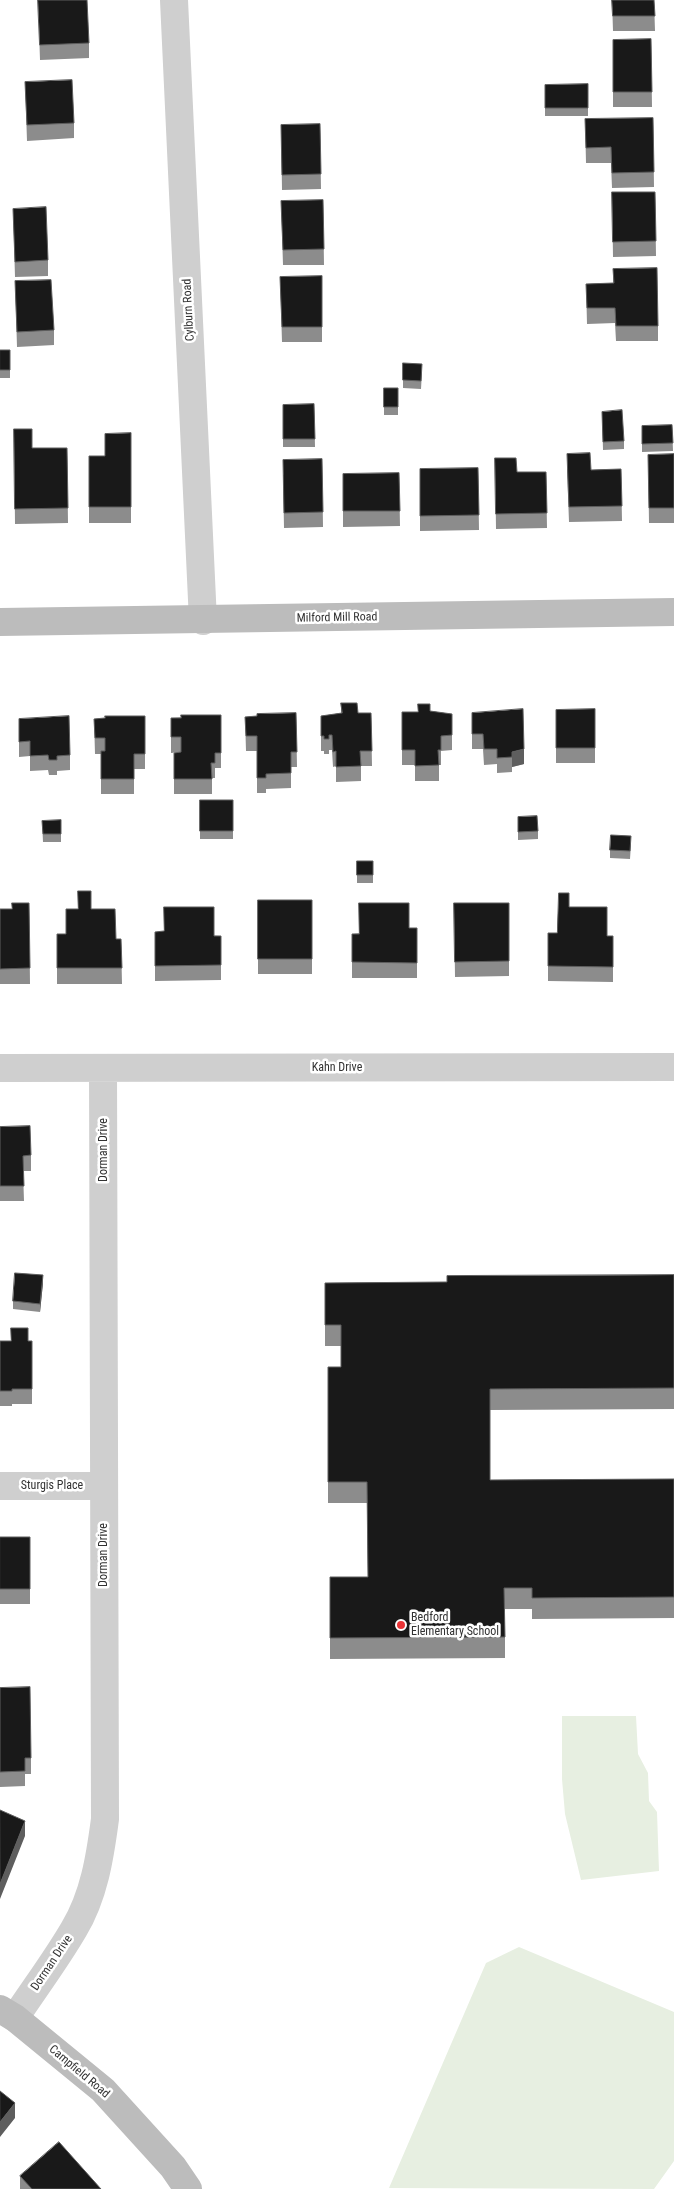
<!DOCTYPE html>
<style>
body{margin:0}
canvas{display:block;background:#fff}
</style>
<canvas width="674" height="2189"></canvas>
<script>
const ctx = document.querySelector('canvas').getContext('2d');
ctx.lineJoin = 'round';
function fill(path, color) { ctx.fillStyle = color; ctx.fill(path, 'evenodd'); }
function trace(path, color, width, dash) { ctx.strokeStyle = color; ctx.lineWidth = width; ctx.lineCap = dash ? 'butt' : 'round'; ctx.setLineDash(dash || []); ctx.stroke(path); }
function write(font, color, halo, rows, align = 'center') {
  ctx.font = font + ' "Roboto Condensed",sans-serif'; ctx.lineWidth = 5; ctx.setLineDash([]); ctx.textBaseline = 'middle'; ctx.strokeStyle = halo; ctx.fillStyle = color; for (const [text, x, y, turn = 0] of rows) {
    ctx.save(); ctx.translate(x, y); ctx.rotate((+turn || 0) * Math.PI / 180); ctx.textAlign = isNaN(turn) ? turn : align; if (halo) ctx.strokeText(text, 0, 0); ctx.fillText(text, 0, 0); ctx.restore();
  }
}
const green = new Path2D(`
 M562 1716H636L638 1754 648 1773 649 1801 657 1812 659 1871 581 1880 565 1814 562 1779Z
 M519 1947 674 2012V2161L654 2189 389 2188 486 1963Z`);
const street = new Path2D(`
 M174 0 203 621
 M0 1068 674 1067
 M0 1486H104
 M15 2018C34 1989 56 1960 74 1929 94 1896 100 1857 105 1819L103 1068`);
const secondary = new Path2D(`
 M0 622 674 612
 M0 2009 15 2018 103 2090 173 2167 188 2189`);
const wall = new Path2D(`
 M38 0 89 43V58L40 60Z
 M612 0H654L655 31H613Z
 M651 39 652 107H613V40Z
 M25 82 74 123V138L27 141Z
 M588 84V116H545V85Z
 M653 118 654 187 612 188 611 163H586L585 119Z
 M320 124 321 189 282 190 281 125Z
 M612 192H655L656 256 613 257Z
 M323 200 324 265H283L281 201Z
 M13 209 48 260V276L15 277Z
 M613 269 658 326V341H616L615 323 587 324 586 284 613 283Z
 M322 276V342H282L280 277Z
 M15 281 54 330V345L17 347Z
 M0 350H10V378H0Z
 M403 363 422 372 421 389 403 388Z
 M384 388H398V415H384Z
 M314 404 315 447H283V405Z
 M602 412 624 441V449L603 450Z
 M672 425 673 451 642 452V426Z
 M14 429 32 448H67L68 523 15 524Z
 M131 433V523H89V456H105Z
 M674 454V523H649L648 455Z
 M495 458 517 472H546L547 528 496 529Z
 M322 459 323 527 284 528 283 475Z
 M478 468 479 530 420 531V469Z
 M567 469 591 470 621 469 622 521 569 522Z
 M399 473 400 526 343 527V474Z
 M341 703 358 713H371L372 766H361V781L336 782V766L333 767 332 750H329V754H324V751H321V716L341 713Z
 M595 709V763H556V710Z
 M430 711 452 714V750L441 751V765H439V781H415V765H402V712H418Z
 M296 713 297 767H291V788L266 789V793H257V751H246L245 717Z
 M472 713 524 764 512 767V772L497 773V764L484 765 483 749H472Z
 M221 715V768H215V778H212V794H174V753L181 752 171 753V718Z
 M145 716V769H134V794H101V754H95L94 719Z
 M19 719 70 755V770L57 771V775H49L48 770 30 771V756L19 757Z
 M200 800H233V839H200Z
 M518 817 538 831V839L518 840Z
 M61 820V842H43L42 821Z
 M631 844 630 859 610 858V850Z
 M357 861H373V883H357Z
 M258 900H312V974H258Z
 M29 903 30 984H0V909H12Z
 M454 903H509V976L455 977Z
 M569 907 607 936H613V982L548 981V933H557Z
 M91 909 116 939H121L122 984H57V934H66Z
 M409 928H417V978H352V934Z
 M155 932 221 936V980L155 981Z
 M0 1127 31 1155V1171H23L24 1201H0Z
 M674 1275V1409L490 1410V1480L674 1479V1618L532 1619V1609H505V1658L330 1659V1577H368L367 1503H328V1367H341V1346H325V1283L447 1282Z
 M43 1283 40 1312 13 1309V1301Z
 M0 1341H32V1404H12V1406H0Z
 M0 1537H30V1604H0Z
 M0 1688 31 1758V1774H25V1786L0 1787Z
 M20 2176 101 2189H20Z`);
const shadedWall = new Path2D(`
 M524 749V764L512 767V752Z
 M43 1275V1283L40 1312V1304Z
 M25 1821V1836L0 1899V1884Z
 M15 2103V2118L0 2137V2122Z`);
const building = new Path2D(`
 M38 0H87L89 43 40 45Z
 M612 0H654L655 16H613Z
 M651 39 652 92H613V40Z
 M72 80 74 123 27 125 25 82Z
 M588 84V108H545V85Z
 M653 118 654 172 612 173 611 147 586 148 585 119Z
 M320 124 321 174 282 175 281 125Z
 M612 192H655L656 241 613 242Z
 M323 200 324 249 283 250 281 201Z
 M46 207 48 260 15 262 13 209Z
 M657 268 658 326H616L615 308H587L586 284 614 283 613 269Z
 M322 276V327H282L280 277Z
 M51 280 54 330 17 332 15 281Z
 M0 350H10V370H0Z
 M403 363 422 364 421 381 403 380Z
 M384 388H398V407H384Z
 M314 404 315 439H283V405Z
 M622 410 624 441 603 442 602 412Z
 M672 425 673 443 642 444V426Z
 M14 429H32V448H67L68 508 15 509Z
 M131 433V507H89V456H105V434Z
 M590 453 591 470 621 469 622 506 569 507 567 454Z
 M674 454V508H649L648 455Z
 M495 458H516L517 472H546L547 513 496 514Z
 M322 459 323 512 284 513 283 460Z
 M478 468 479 515 420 516V469Z
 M399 473 400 511H343V474Z
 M341 703H357L358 713H371L372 751H360L361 766 336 767V751L333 752 332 735H329V739H324V736H321V716L342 713Z
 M418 704H430V711L452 714V735L441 736V750H438L439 765 415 766V750H402V712H418Z
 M523 709 524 749 512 752V757L497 758V749H484L483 734H472V713Z
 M595 709V748H556V710Z
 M296 713 297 752H291V773L266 774V778H257V736H246L245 717 257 716V714Z
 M181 715H221V753H215V763H211L212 779H174V753L181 752V737H171V718H181Z
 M69 716 70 755 57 756V760H49L48 755 30 756V741L19 742V719Z
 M105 716H145V754H134V779H101V751H105V738H95L94 719 105 718Z
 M200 800H233V831H200Z
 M537 816 538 831 518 832V817Z
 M61 820V834H43L42 821Z
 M611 835 631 836 630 851 610 850Z
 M357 861H373V875H357Z
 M78 891H91V909H115L116 939H121L122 968H57V934H66V909H78Z
 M559 893H569V907H607V936H613V967L548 966V933H557Z
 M258 900H312V959H258Z
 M12 903H29L30 968 0 969V909H12Z
 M359 903H409V928H417V963L352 962V934H359Z
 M454 903H509V961L455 962Z
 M164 907H214V936H221V965L155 966V932L164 931Z
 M30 1126 31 1155 23 1156 24 1186H0V1127Z
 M15 1273 43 1275 40 1304 13 1301Z
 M674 1275V1388L490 1389V1480L674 1479V1597L532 1598V1588H504L505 1637 330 1638V1577H368L367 1482H328V1367H341V1325H325V1283L447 1282V1276Z
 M11 1328H28V1341H32V1389H12V1391H0V1341H11Z
 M0 1537H30V1589H0Z
 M30 1687 31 1758H25V1771L0 1772V1688Z
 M0 1810 25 1821 0 1884Z
 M0 2091 15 2103 0 2122Z
 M59 2142 101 2189H32L20 2176Z`);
const markers = [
 [401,1625,5,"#ea3437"]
];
const streetNames = [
 ["Cylburn Road",189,310,-93],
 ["Milford Mill Road",337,618,-1],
 ["Kahn Drive",337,1068],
 ["Dorman Drive",104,1150,-90],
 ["Sturgis Place",52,1486],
 ["Dorman Drive",104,1555,-90],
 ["Dorman Drive",52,1963,-56],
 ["Campfield Road",79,2072,40]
];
const poiNames = [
 ["Bedford",411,1618],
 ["Elementary School",411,1632]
];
fill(green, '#e7efe1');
trace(street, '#cfcfcf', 28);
trace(secondary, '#bcbcbc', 28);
fill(wall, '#8c8c8c');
fill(shadedWall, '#5e5e5e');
fill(building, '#191919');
trace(building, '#5e5e5e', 1);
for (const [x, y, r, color] of markers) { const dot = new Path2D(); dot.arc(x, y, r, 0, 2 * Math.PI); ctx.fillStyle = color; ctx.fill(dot); trace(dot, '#fff', 2); }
write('12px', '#323232', '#fff', streetNames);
write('12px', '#323232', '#fff', poiNames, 'left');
</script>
